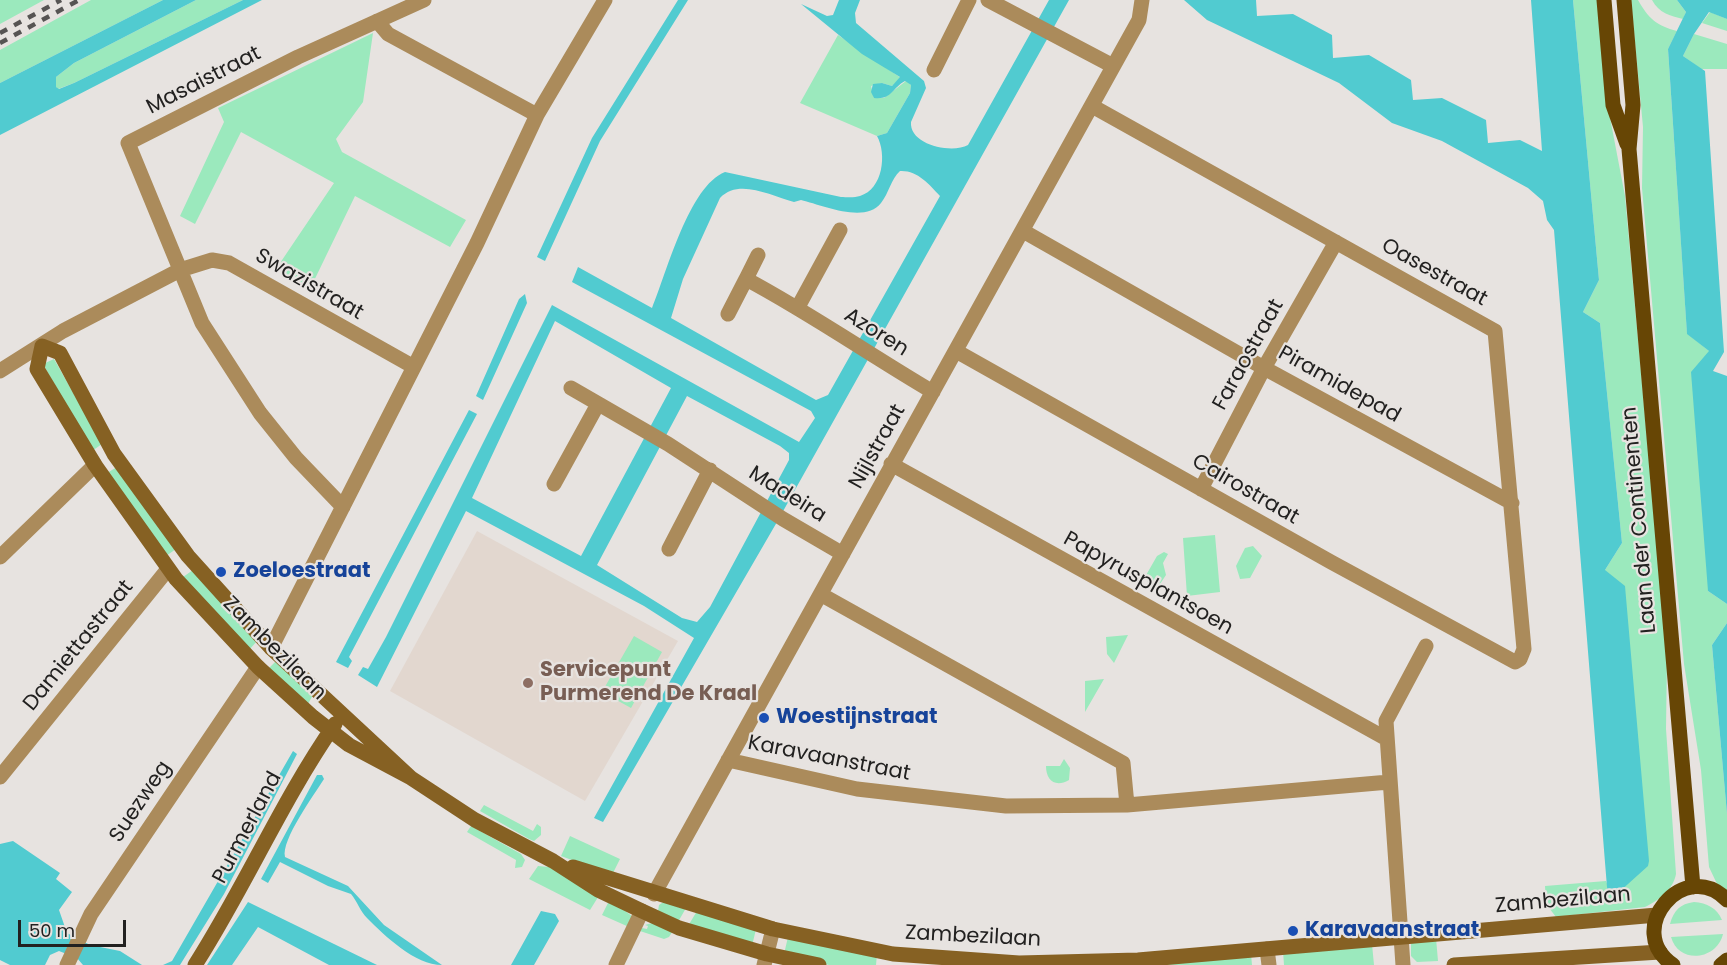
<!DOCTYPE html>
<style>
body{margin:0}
#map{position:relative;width:1727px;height:965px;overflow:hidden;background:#e7e3e0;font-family:Poppins,sans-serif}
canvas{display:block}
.scale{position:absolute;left:18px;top:920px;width:108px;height:27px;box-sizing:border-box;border:3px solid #222120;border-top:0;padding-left:8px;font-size:18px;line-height:21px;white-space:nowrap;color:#222120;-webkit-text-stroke:4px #e7e3e0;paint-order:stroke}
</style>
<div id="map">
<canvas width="1727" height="965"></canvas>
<div class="scale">50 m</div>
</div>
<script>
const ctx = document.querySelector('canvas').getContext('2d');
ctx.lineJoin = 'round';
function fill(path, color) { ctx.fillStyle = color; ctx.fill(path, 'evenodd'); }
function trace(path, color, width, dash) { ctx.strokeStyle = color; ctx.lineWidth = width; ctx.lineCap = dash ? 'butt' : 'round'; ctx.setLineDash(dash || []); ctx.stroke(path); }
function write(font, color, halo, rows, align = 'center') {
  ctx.font = font + ' Poppins,sans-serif'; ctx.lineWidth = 4.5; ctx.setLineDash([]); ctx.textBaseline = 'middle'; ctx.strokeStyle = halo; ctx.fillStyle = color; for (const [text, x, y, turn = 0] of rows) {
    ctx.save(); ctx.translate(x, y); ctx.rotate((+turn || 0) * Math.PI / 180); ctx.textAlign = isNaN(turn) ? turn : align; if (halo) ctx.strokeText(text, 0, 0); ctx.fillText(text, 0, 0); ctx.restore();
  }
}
const built = new Path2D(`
 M477 531 678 641 585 801 390 691Z`);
const green = new Path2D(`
 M0 0H44L0 24Z
 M91 0H163L0 83V50Z
 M196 0H243L74 83 58 89 56 87V77L74 63Z
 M1573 0H1598L1607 102 1625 196 1667 658 1666 729 1676 874C1673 890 1659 900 1645 907L1556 917 1546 904 1545 886 1606 881 1611 894 1617 893 1605 570 1622 543 1600 323 1583 312 1599 280Z
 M1631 0H1638C1648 18 1657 26 1677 31L1668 49 1687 333 1709 351 1708 591 1727 604V623L1712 645 1727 814V891L1718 886 1709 867 1701 770 1684 664 1642 188 1643 127Z
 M1652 0H1677L1686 12 1683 19C1670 16 1659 13 1652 0Z
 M1710 12 1727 19V31L1702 23Z
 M373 33 363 102 336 139 342 152 466 220 450 247 355 196 310 289 276 269 334 183 241 132 195 224 180 216 224 122 218 108Z
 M1694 34 1727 44V69H1701L1683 56Z
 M838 35 901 78 892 86 882 83 871 86 874 98H884L906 81 911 85 910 93 887 133 877 136 800 103Z
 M54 359 102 444 92 451 43 364Z
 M117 467 176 549 166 556 107 473Z
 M1215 535 1220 592 1187 596 1183 538Z
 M1253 546 1262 556 1250 578 1240 579 1236 566 1245 548Z
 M1164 552 1168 554 1163 563 1166 575 1160 584 1150 586 1145 577 1157 556Z
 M193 570 258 640 249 650 183 577Z
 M1128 635 1114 663 1107 654 1106 637Z
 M634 636 662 652 631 708 602 692Z
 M277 660 314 693 308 704 268 669Z
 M1104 679 1085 712V681Z
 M1064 759 1070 768 1069 780C1055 788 1046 780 1046 766H1060Z
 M484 805 533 831 537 824 541 827V835L534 841 529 839 480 811Z
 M471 826 521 854 525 860 522 867 515 868 516 860 467 832Z
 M570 836 620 859 612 875 561 856Z
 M538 866 549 867 600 894 590 910 529 879Z
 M610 899 633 917 629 927 602 915Z
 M665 901 686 908 678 922 658 911 659 905Z
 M1694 902C1707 903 1717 908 1722 920L1670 924C1674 910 1680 904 1694 902Z
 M697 911 756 929 752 946 688 926Z
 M652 923 674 929 669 937 664 939 640 931 642 928 647 929 648 926 645 925Z
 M1723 934C1717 960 1679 965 1671 937Z
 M788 937 877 954 876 965H829L784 954Z
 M1436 938 1438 961 1417 962 1411 956V943Z
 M1372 944 1374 965H1284L1283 951Z
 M1251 954 1252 965H1156Z`);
const water = new Path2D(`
 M163 0H196L74 63 56 77V87L59 89 74 83 243 0H262L0 135V83Z
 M678 0H688L600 141 545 261 537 257 592 138Z
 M839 0H860L855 13 856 23 924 81 926 88 911 122C909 145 952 154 968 145L1049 0H1069L777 522 603 822 594 818 694 638 644 606 466 511 377 687 358 675 363 667 368 669 386 637 552 305 799 442 815 418 811 411 572 282 578 267 652 308C667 272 689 186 725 172L841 197C846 197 854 198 860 196 883 189 887 154 877 136L887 133 910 93 911 85 905 81C892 88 892 100 874 98L871 92 873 84 882 83 892 86 900 77 862 54 801 4 827 16 833 15ZM900 171C917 170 929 184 940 196L828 395 816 400 671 318 683 279 720 198C739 178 771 196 794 202L801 200C822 205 865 224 881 203 889 193 891 179 900 171ZM555 321 671 388 581 556 472 498ZM687 396 780 446 789 453V460L710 607 697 622 682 618 597 565Z
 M1184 0H1256L1257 16 1293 14 1332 35 1333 58 1369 55 1411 80 1413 100 1442 98 1486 120 1488 143 1520 140 1542 151 1531 0H1573L1599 280 1583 312 1600 323 1622 543 1605 570 1625 586 1649 861 1648 866 1618 893H1608L1607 887 1554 230 1547 220 1543 201 1528 188 1442 141 1392 123 1339 83 1207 20Z
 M1677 0H1727V19L1709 12 1694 34 1683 56 1705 71 1724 352 1713 371 1727 376V604L1708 591 1691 372 1709 351 1687 334 1668 49 1686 12Z
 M525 294 527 303 483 400 476 396 519 299Z
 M469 410 477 414 349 657 352 661 348 668 336 662Z
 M1727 623V814L1712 645Z
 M293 751 297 754 224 894 180 965H163L172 961Z
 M317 775H322L324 779C314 795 281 840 285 857L348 886 384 925 442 965C415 965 385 936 367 918 360 911 357 901 351 894L328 886 280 862 268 883 261 879Z
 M13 841 60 873 56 879 72 892 59 910 67 933 90 945 120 951 142 965H83L77 958 59 951 50 955 45 965H10L0 960V844Z
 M248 902 377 965H329L258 927 232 965H207Z
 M541 911 555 914 559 921 534 965H511Z`);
const street = new Path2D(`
 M988 0 1113 66
 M377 21 388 34 537 115
 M934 70 969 0
 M1023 231 1264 368 1512 503
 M746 279 758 255
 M798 307 840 230
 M728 314 746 279C810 313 870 355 933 392
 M956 351 1331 562 1515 662 1520 659 1524 649 1495 331 1092 106
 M0 371 63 331 180 270 212 260 229 263 414 367
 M571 388 668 444 783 519 843 554
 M891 464 1385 738
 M554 484 598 404
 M1201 489 1264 368 1336 242
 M343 507 296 458 260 413 202 323 128 143 298 57 424 0
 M669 549 710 470
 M0 557 95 465
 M822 595 1123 763 1127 805
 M271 648 477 243 537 115 605 0
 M728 760 857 789 1006 806 1127 805 1389 782
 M0 777 168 569
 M654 894 1139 20 1142 0
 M1267 949 1269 965
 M67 965 91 914 258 667
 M616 965 642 911
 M764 965 773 929
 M1403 965 1386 721 1426 646`);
const secondary = new Path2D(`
 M411 778 271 648 188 556 114 454 60 353 42 346 37 369 95 465 176 579 258 667 313 717 349 745 411 778 475 820 553 861 598 890 642 911 679 928 767 954 819 965
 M573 867 773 929 893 954 1019 963 1138 960 1657 915
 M195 965C245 887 282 800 335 724
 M1454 965 1660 952`);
const primary = new Path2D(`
 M1604 0 1613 105 1627 144
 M1624 0 1633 105 1629 149 1693 887
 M1673 965C1622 930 1685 856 1727 900
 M1721 965 1727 960`);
const rail = new Path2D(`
 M0 33 61 0
 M0 43 79 0`);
const markers = [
 [221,572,6,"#1a4fb4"],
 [528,683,6,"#8d6e63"],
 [764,718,6,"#1a4fb4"],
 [1293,931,6,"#1a4fb4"]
];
const streetNames = [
 ["Masaistraat",204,81,-27],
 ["Oasestraat",1434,273,29],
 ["Swazistraat",309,285,30],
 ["Azoren",876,333,32],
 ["Faraostraat",1249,355,-61],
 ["Piramidepad",1339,385,29],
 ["Nijlstraat",878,447,-61],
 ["Cairostraat",1245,490,30],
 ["Madeira",787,495,32],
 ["Laan der Continenten",1640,520,-95],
 ["Papyrusplantsoen",1148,584,29],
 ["Damiettastraat",79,646,-51],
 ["Zambezilaan",274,649,45],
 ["Karavaanstraat",829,759,11],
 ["Suezweg",141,802,-56],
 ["Purmerland",248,828,-62],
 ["Zambezilaan",1563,901,-5],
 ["Zambezilaan",973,937,3]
];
const transitNames = [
 ["Zoeloestraat",233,572],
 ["Woestijnstraat",776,718],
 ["Karavaanstraat",1305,931]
];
const educationNames = [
 ["Servicepunt",540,671],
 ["Purmerend De Kraal",540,695]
];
fill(built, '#e2d7cf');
fill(green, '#9be9bd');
fill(water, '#51cbd0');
trace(street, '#ab8b5b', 15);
trace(secondary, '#866123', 15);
trace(primary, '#674605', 15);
trace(rail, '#565453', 4.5, [8, 8]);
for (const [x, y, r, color] of markers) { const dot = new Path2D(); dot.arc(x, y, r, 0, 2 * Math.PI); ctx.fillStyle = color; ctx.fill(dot); trace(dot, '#e7e3e0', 2); }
write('21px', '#222120', '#e7e3e0', streetNames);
write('bold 21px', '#164399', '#e7e3e0', transitNames, 'left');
write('bold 21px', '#785e54', '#e7e3e0', educationNames, 'left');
</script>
